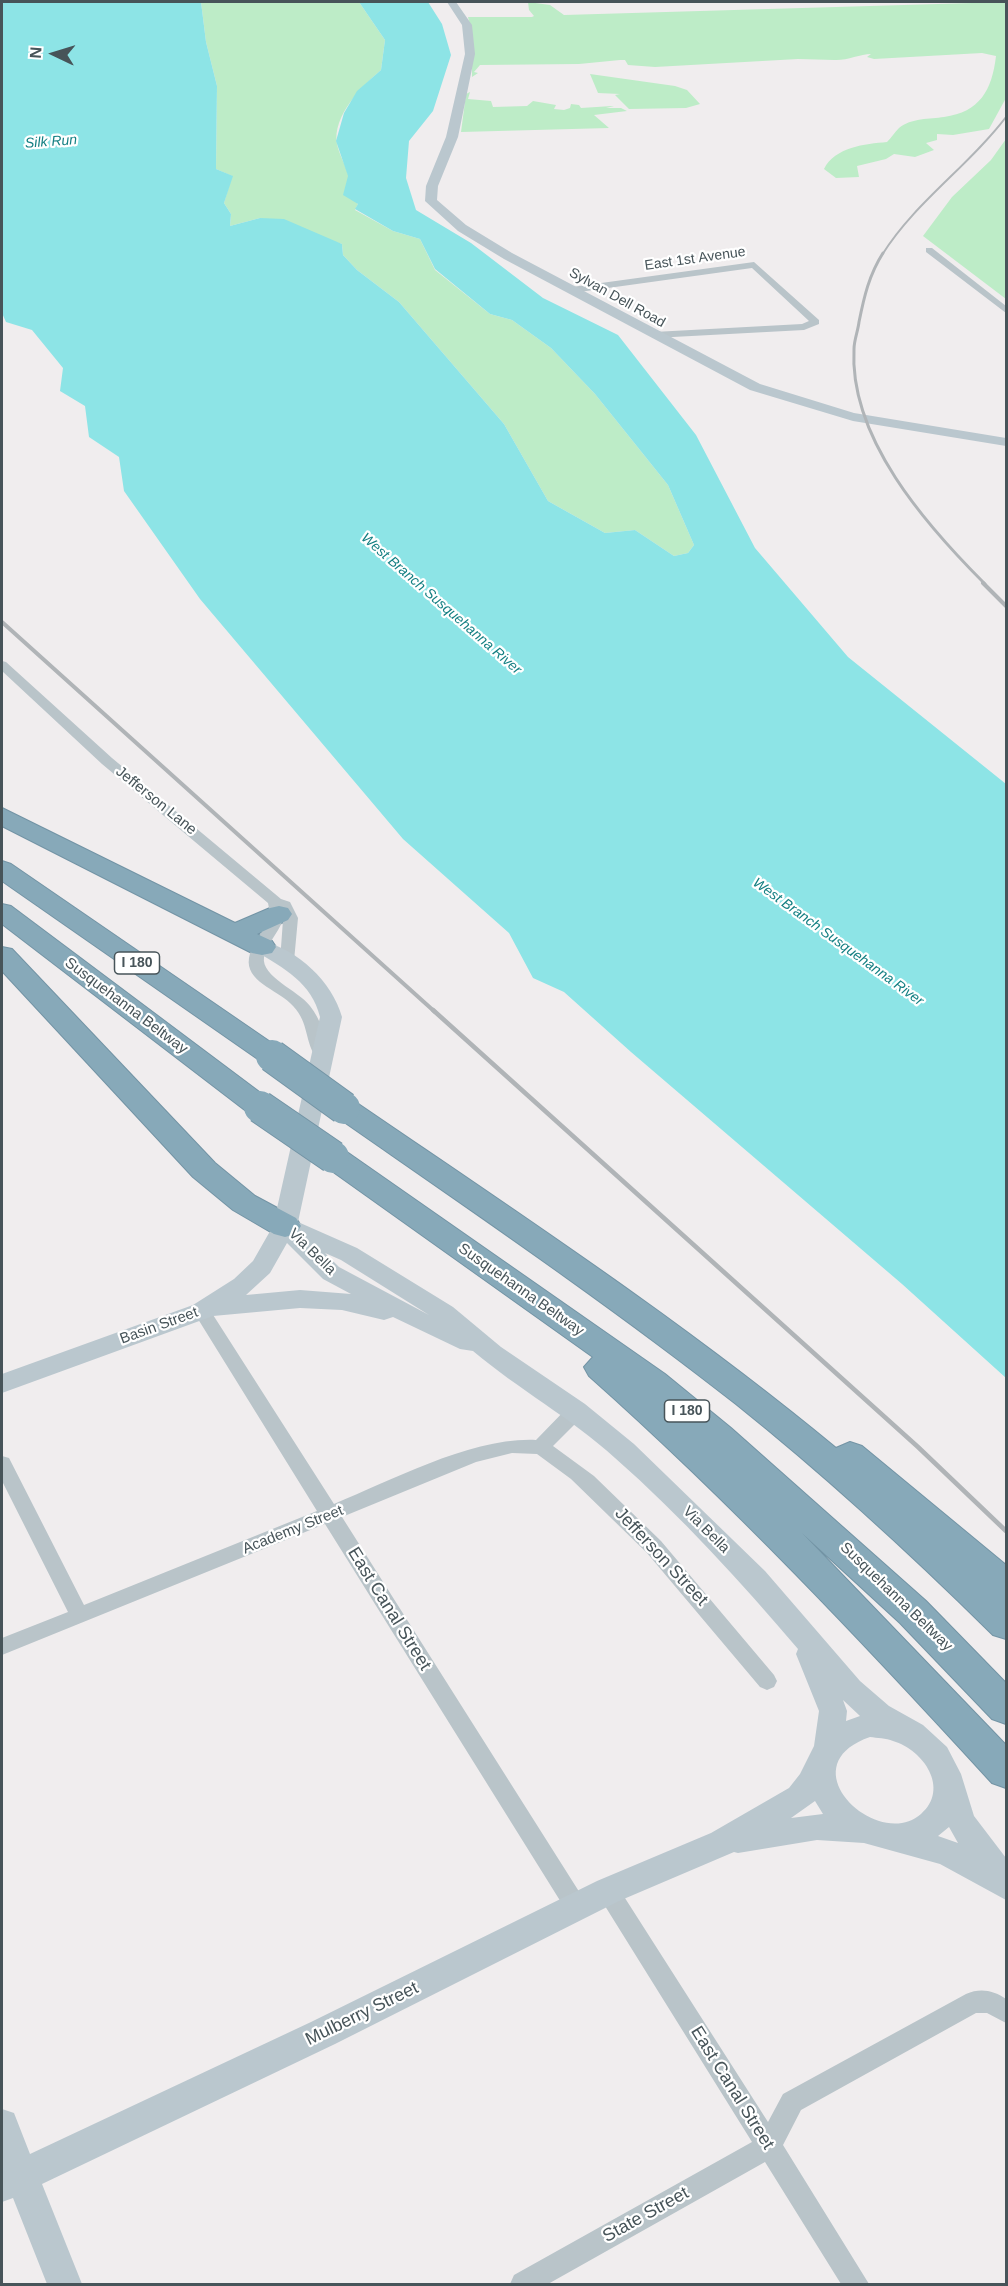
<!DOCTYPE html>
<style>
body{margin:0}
#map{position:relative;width:1008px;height:2286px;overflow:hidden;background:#f0edee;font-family:Arial,sans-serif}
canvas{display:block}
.frame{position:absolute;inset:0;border:3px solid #475459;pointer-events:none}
.north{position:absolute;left:24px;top:24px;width:60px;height:60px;-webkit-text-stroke:4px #fff;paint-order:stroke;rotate:274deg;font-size:16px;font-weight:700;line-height:24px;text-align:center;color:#475459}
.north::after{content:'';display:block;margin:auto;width:21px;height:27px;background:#475459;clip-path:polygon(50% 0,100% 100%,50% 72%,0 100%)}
</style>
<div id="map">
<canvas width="1008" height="2286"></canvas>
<div class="frame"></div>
<div class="north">N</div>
</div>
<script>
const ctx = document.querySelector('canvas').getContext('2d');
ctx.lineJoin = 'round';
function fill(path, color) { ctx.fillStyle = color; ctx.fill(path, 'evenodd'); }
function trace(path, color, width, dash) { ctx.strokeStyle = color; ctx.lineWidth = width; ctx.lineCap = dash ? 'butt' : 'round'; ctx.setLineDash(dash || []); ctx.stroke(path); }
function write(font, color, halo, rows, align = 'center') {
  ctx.font = font + ' Arial,sans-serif'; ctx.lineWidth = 4.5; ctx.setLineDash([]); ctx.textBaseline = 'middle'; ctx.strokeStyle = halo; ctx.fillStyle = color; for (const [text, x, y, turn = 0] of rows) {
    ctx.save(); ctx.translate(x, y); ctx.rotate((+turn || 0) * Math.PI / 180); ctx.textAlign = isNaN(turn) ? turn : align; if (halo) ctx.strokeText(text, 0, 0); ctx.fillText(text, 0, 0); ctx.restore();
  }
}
const green = new Path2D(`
 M201 2H359L385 40 381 70C362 86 332 116 337 144 339 154 345 164 348 174 351 186 349 196 358 204L355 210 393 231 420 239 435 270 490 314 512 320 551 348 595 394 668 485 694 545 688 553 674 556 635 530 605 533 548 501 504 424 399 302 357 270 343 255 342 244 260 218 230 226 231 214 224 203 232 176 216 169 217 86 206 42Z
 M528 2 550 5 564 15 1006 2V98L989 129 953 135 937 134V140L926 143 934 150 915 157 894 154 886 159 857 166 859 177 836 178 824 169C835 147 865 144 887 142 891 138 895 132 899 128 911 118 930 119 944 117 980 112 992 90 996 56L982 53 874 59 867 57 871 54C860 54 846 61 834 60 823 60 811 59 798 59L655 67 628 65 625 60H620L579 64 480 65 474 72 478 73 472 77V34L468 17H532L534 16 529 10Z
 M590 74 675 86 687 90 700 104 686 108 629 109 615 95 620 94 598 93Z
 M470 92 468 99 491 101 493 107 527 106 533 101 556 105 554 109 564 110 570 108 571 104 579 105 581 108 612 106H614L606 108H621L627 111 594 115 609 128 461 132 466 94Z
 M1006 139V299L923 236 952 197 991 160Z`);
const water = new Path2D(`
 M2 2H201L206 42 217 86 216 169 233 176 224 203 231 214 230 226 260 218 284 219 342 244 343 255 357 270 399 302 504 424 548 501 605 533 635 530 674 556 688 553 694 545 668 485 595 394 551 348 512 320 490 314 435 269 420 239 393 231 355 209 358 204 343 195 348 176 336 141 344 113 357 91 381 70 385 40 359 2H428L442 24 451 55 433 111 409 141 406 178 416 210 471 243 543 298 618 335 696 435 755 548 848 657 1006 784V1378L902 1284 631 1052 564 992 533 978 509 933 403 839 200 599 124 491 119 457 89 437 85 406 60 391 63 368 32 330 6 322 2 313Z`);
const street = new Path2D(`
 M926 248H932L1006 306V313L926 252Z
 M754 262 819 320V324L804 330 654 338 649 335 654 332 802 324 809 321 752 268 572 293 567 290 572 287Z
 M2 661 6 662 112 758 281 899 290 902 298 918 294 961 287 965 280 961 283 920C278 933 267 944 264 957 261 977 298 990 310 1006 321 1020 325 1036 329 1053L327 1056H315C304 1038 309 1020 290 1003 277 990 245 981 249 958 253 937 274 926 268 903L102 764 2 671Z
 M202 1305 208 1307 334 1504C393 1480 472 1437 536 1440L569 1406H583L585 1411 583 1416 553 1446 594 1476 661 1541 774 1675 777 1681 774 1687 767 1690 760 1687 647 1553 571 1479 537 1454 512 1453 476 1462 342 1517 585 1901 588 1908 585 1915 577 1918 569 1915 325 1524 2 1655V1638L68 1612 2 1481V1456L9 1458 84 1605 317 1511 193 1311 196 1307Z
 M608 1881 616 1884 768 2122 783 2094 966 1994C980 1988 993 1990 1006 1999V2023L987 2013H976L801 2110 783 2145 869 2284H841L765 2162 548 2284H510L514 2275 752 2142 600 1898 597 1891 600 1884Z`);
const secondary = new Path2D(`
 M447 2H456L472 25 475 54 458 137 438 186 437 200 466 225 512 253 760 384 854 413 1006 438V446L853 421 750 390 504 259 458 231 425 201 426 186 446 137 465 54 462 25Z
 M262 941C298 950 332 981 342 1017L298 1222 357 1248 453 1307 501 1347 585 1404 634 1444 765 1571 860 1681 889 1706 923 1725 947 1747 961 1774 974 1816 1006 1858V1900L940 1864 864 1843 817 1840 738 1853 734 1852 619 1901 335 2044 42 2184 82 2284H47L13 2198 2 2202V2109L14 2113 30 2154 311 2022 597 1881 711 1833 789 1788 800 1774 814 1746 819 1711 796 1654 798 1649C741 1582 681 1516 615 1458 571 1418 518 1389 473 1351L460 1349 393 1317 384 1320 342 1310 300 1308 213 1316 2 1393V1374L193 1305 234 1279 253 1261 273 1226 320 1017C312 983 284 968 255 951L252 947 255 943ZM287 1243 323 1279 351 1294 300 1290 246 1295 270 1273ZM325 1253 341 1260 429 1315 339 1267ZM843 1700 860 1716 846 1721 847 1711ZM870 1737C877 1738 886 1738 893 1741 924 1750 950 1789 921 1814 878 1852 786 1766 870 1737ZM815 1801 823 1814 791 1818ZM949 1827 958 1843 938 1836Z`);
const highway = new Path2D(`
 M2 808 235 923 270 908 279 906 288 908 292 914 288 920 257 934 272 941 276 947 272 953 262 955 252 953 2 826Z
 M2 861 11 864 282 1050 286 1056 282 1062 272 1065 262 1062 2 881Z
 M2 904 11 906 270 1100 275 1107 270 1114 260 1116 250 1114 2 924Z
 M2 947 12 949 215 1163 255 1196 296 1218 301 1226 296 1234 285 1237 274 1234 233 1210 193 1177 2 971Z
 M344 1099 354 1101C518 1213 684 1322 836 1448L850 1442 862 1446 1006 1565V1639L993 1635C911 1554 826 1476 736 1404 606 1302 469 1209 334 1115L329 1108 334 1101Z
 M333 1147 344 1150 665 1374 731 1428 926 1601 1006 1683V1724L992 1719 900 1623 802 1533 1006 1745V1788L992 1783C863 1642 732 1503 589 1376L584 1367 593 1357 322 1164 318 1157 322 1150Z`);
const railFar3 = new Path2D(`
 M882 255C915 202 969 166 1006 117`);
const railFar2 = new Path2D(`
 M883 253C869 275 864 297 859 322 858 331 854 340 854 349 849 438 926 525 985 584`);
const railFar1 = new Path2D(`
 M983 583 1006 606
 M2 622 435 1012`);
const rail = new Path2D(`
 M433 1010 918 1447 1006 1531`);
const highwayBridge = new Path2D(`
 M272 1056 344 1108
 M260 1107 333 1157`);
const farWaternames = [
 ["Silk Run",51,142,-4],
 ["West Branch Susquehanna River",441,604,41],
 ["West Branch Susquehanna River",838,942,36]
];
const farStreetnames = [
 ["East 1st Avenue",695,259,-8],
 ["Sylvan Dell Road",617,298,29]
];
const shields = [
 [137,963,45],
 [687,1411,45]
];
const shieldNames = [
 ["I 180",137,963],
 ["I 180",687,1411]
];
const streetNames = [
 ["Jefferson Lane",156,801,39],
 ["Susquehanna Beltway",126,1006,37],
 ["Via Bella",312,1252,44],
 ["Susquehanna Beltway",521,1290,35],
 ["Basin Street",159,1326,-20],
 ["Academy Street",293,1530,-22],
 ["Via Bella",706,1530,45],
 ["Susquehanna Beltway",896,1597,44]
];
const nearStreetnames = [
 ["Jefferson Street",661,1557,47],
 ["East Canal Street",389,1609,58],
 ["Mulberry Street",362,2014,-26],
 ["East Canal Street",732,2088,58],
 ["State Street",646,2215,-29]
];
fill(green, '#bdecc7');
fill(water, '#8de4e6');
trace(highway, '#7394a5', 2);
fill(street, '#b9c4c9');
fill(secondary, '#bac7ce');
fill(highway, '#87a9b9');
trace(railFar3, '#b0b4b7', 2);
trace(railFar2, '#b0b4b7', 3);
trace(railFar1, '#b0b4b7', 4);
trace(rail, '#b0b4b7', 4.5);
trace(highwayBridge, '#7394a5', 34, []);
trace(highwayBridge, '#87a9b9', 32);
write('italic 14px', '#137f82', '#fff', farWaternames);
write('14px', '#475459', '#fff', farStreetnames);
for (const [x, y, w] of shields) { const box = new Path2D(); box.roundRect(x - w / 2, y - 11, w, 22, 4.5); ctx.fillStyle = '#fff'; ctx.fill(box); trace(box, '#475459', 1.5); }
write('bold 14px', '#475459', null, shieldNames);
write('15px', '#475459', '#fff', streetNames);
write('18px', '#475459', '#fff', nearStreetnames);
</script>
